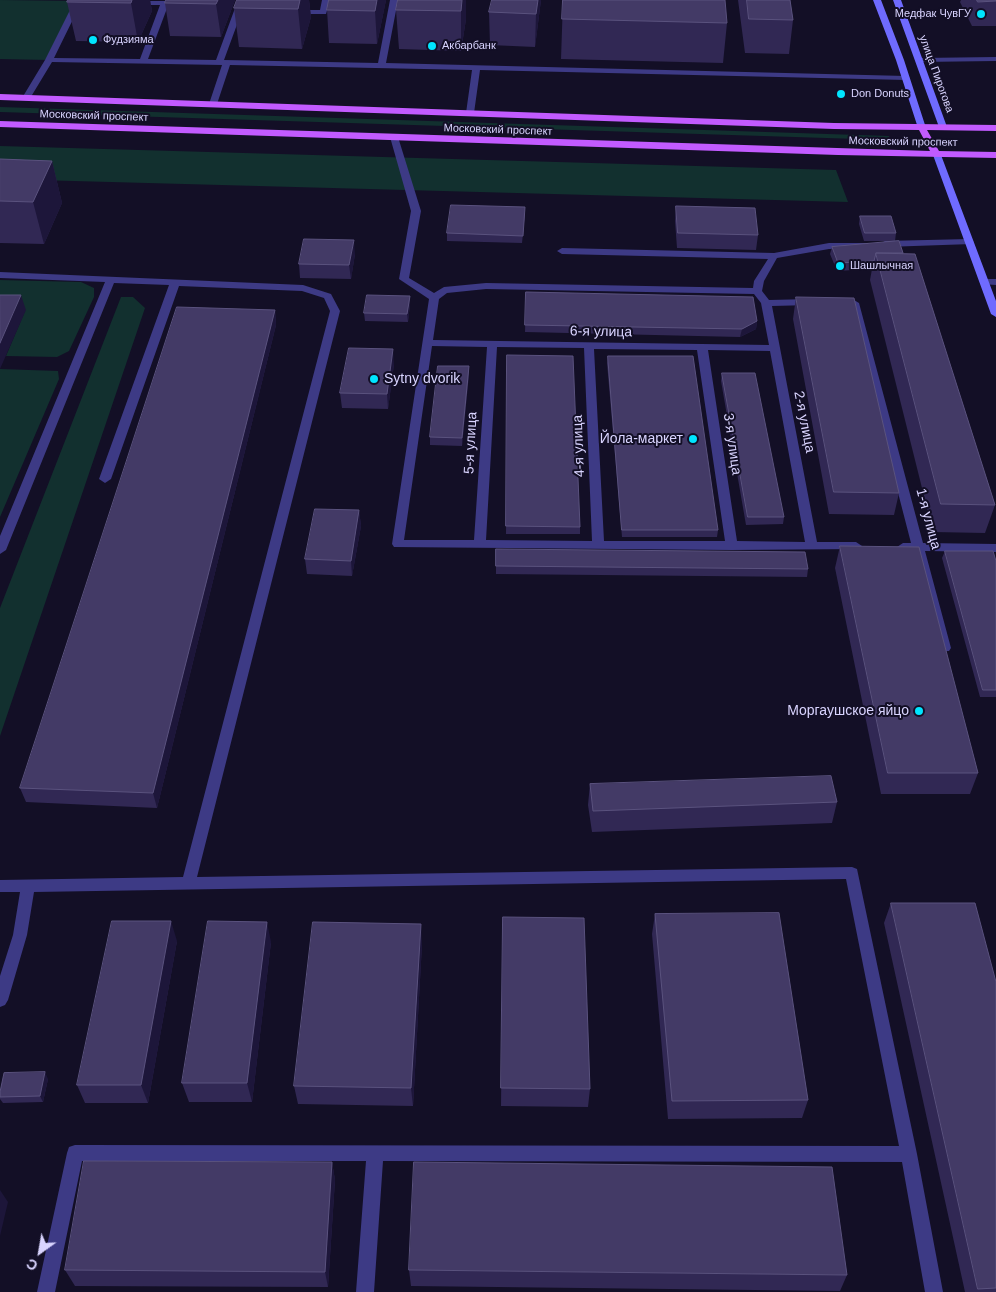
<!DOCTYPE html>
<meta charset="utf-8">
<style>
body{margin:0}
#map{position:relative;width:996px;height:1292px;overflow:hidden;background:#130f26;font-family:Helvetica,sans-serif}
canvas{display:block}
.north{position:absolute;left:15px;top:1227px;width:50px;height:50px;-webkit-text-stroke:4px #130f26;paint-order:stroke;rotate:212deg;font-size:14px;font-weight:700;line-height:20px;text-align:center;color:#d9d4ff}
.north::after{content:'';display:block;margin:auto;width:18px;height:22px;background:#d9d4ff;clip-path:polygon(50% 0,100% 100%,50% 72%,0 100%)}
</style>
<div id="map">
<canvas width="996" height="1292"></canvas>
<div class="north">С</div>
</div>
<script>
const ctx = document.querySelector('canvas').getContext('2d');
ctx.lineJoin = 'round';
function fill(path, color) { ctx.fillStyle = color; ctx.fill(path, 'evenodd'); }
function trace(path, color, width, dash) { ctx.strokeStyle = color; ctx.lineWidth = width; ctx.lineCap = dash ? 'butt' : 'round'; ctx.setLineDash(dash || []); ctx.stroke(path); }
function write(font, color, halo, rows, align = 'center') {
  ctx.font = font + ' Helvetica,sans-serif'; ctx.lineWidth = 4; ctx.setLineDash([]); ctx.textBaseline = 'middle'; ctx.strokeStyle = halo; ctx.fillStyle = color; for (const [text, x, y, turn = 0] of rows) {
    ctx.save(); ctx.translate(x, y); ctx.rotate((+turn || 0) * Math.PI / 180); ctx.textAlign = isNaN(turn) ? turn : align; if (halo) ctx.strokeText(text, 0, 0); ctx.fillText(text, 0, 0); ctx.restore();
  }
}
const green = new Path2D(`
 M0 0 78 1 49 60 0 59Z
 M0 107 889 136 890 140 0 112Z
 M0 146 836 170 848 202 0 179Z
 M0 280 81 282 94 288V297L69 351 57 357 6 356 25 311 0 309Z
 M121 297H133L145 308 0 736V608Z
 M0 369 58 371 59 379 0 517Z`);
const lane = new Path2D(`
 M75 0H113L108 4 81 3 54 58 140 59 160 5H134L130 3 134 1H165L169 3 148 59 216 60 238 0H246L224 60 378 63 390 0H398L386 63 906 76 910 78 906 80 480 70 474 113 470 116 466 113 472 70 230 65 217 104 213 107 209 104 222 65 52 62 29 100H23L22 98 45 60Z
 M322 0H330L326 14H294L290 12 294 10H320Z
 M996 57V61L920 62 916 60 920 58Z
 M394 134 398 137 421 211 409 278 434 293 444 287 486 283 753 288 754 281 768 259 562 254 557 251 562 248 774 253 829 243H868L870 245 865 248 829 249 777 258 764 281 762 291 769 300 811 299 816 302 811 305 772 306 817 542H856L862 546 860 549 732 550 394 547 392 544 429 299 399 279 411 211 390 137ZM486 289 754 294 761 303 769 345 433 340 439 299 447 293ZM432 346 487 347 474 540H404ZM497 347 584 348 592 541 486 540ZM594 349 697 350 725 541H604ZM708 350 770 351 805 542 737 541Z
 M969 239 974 242 972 244 885 247 880 244 885 241Z
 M0 272 303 285 331 294 340 311 197 877 852 867 857 869 917 1154 943 1292H925L902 1162 383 1161 374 1292H356L366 1161H82L55 1292H37L67 1153 69 1147 75 1145 899 1146 846 879 34 892 27 935 8 1000 5 1005 0 1007V976L13 935 20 892H0V880L183 877 330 311 324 298 302 291 179 286 111 479 105 483 99 479 169 285 114 283 6 550 0 554V536L105 282 0 278Z
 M984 279H996V285L981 284V280Z
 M854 300 859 303 923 543 996 544V552L925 551 951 648 949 651H941L939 648 914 551H903L897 547 903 543H911L849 303Z`);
const secondary = new Path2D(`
 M873 0H881L904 60 926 128 925 130 918 128 896 60Z
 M893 0H901L947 127 946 129 939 127Z
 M937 152 941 155 996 301V317L991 314 933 155Z`);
const primary = new Path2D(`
 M0 94 834 123 996 125V131L927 130 939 151 996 152V158L838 155 0 127V121L930 151 919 130 834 129 0 100Z`);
const wall = new Path2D(`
 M150 0 152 11 138 42 76 41 67 2Z
 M235 0 221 37 170 36 165 3Z
 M237 0H309L311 17 302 49 239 47 234 8Z
 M329 0H386L377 44 329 43 327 10Z
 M466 0V19L461 51 399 49 396 10Z
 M541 0 535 47 490 45 489 12Z
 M563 0 727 23 723 63 561 59Z
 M738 0H790L793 20 789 54 745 53Z
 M961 0H996V26H972L960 2Z
 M0 159 52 161 62 203 44 244 0 243Z
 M676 206 758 235 756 250 677 248 675 221Z
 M525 214 522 243 447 241V233Z
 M860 216 896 233 895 241H864L859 224Z
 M899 241 995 505 985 533 933 532 870 280 872 269 837 271 830 254 832 247Z
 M355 254 351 279 300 278 299 264Z
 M526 292 757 321 756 329 740 337 525 332Z
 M410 296V304L408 322 365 321 364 313Z
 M796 297 899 493 894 515 829 514 793 319Z
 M275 310 276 325 157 808 26 802 20 788Z
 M507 355 580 527V534H506Z
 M608 356 718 530 717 537H622L607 363Z
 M394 364 388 409 342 408 340 393Z
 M469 366V374L462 446 430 445V437Z
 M722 373 784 517 783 524 746 525 721 381Z
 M359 510 361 526 352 576 307 574 305 559Z
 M840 546 978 773 970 794H881L835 568Z
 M496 549 808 569 807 577 496 574Z
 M945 551 996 561V697H980L942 558Z
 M590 784 837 802 832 823 592 832 588 805Z
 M891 903 996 982V1292H965L884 923Z
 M655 914 808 1100 802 1118 668 1119 652 934Z
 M503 917 590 1089 588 1107 501 1106Z
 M177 941 148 1103H85L77 1085Z
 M271 942 252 1102H189L182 1083Z
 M422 944 413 1106 298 1104 294 1086Z
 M48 1079 43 1102 3 1103 0 1099V1092Z
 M332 1162 335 1180 328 1287 75 1286 65 1270Z
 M409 1270 847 1275 840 1291 411 1286Z`);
const shadedWall = new Path2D(`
 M132 0H150L152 11 138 42 131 3Z
 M218 0H235L221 37 216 4Z
 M300 0H309L311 17 302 49 298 9Z
 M377 0H386L377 44 375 11Z
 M462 0H466V19L461 51V11Z
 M538 0H541L535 47 536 14Z
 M52 161 62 203 44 244 33 202Z
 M354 240 355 254 351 279 349 265Z
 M21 295 26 310 0 369V343Z
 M410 296V304L408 322 407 314Z
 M275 310 276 325 157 808 153 793Z
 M757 321 756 329 740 337 742 329Z
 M393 349 394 364 388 409 387 394Z
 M469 366V374L462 446V438Z
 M359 510 361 526 352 576 351 561Z
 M171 921 177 941 148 1103 141 1085Z
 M267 922 271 942 252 1102 247 1083Z
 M421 924 422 944 413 1106 411 1088Z
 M45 1072 48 1079 43 1102 40 1096Z
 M332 1162 335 1180 328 1287 325 1272Z
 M0 1190 8 1202 0 1236Z`);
const building = new Path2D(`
 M68 0H132L131 3 67 2Z
 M166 0H218L216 4 165 3Z
 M237 0H300L298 9 234 8Z
 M329 0H377L375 11 327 10Z
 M398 0H462L461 11 396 10Z
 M492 0H538L536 14 489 12Z
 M563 0H725L727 23 562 19Z
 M747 0H790L793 20 749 19Z
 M977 0H996V1L978 2Z
 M0 159 52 161 33 202 0 201Z
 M451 205 525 207 523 236 447 233Z
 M676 206 755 208 758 235 678 233Z
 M860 216H891L896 233H865Z
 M304 239 354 240 349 265 299 264Z
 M899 241 903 253H876L874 261 838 263 832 247Z
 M876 253 915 254 995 505 941 504Z
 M526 292 753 297 757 321 742 329 525 325Z
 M0 295H21L0 343Z
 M367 295 410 296 407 314 364 313Z
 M796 297 854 298 899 493 834 492Z
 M177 307 275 310 153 793 20 788Z
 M349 348 393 349 387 394 340 393Z
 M507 355 573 356 580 527 506 526Z
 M608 356H693L718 530H622Z
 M438 366H469L462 438 430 437Z
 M722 373H755L784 517H748Z
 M315 509 359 510 351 561 305 559Z
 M840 546 919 547 978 773H888Z
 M496 549 805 552 808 569 496 566Z
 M945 551H993L996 561V690H983Z
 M831 776 837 802 593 811 590 784Z
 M891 903H975L996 982V1288L978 1289Z
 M779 913 808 1100 672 1101 655 914Z
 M503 917 584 918 590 1089 501 1088Z
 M112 921H171L141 1085H77Z
 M208 921 267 922 247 1083H182Z
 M313 922 421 924 411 1088 294 1086Z
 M45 1072 40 1096 0 1097V1092L4 1073Z
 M84 1161 332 1162 325 1272 65 1270Z
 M414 1162 832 1167 847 1275 409 1270Z`);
const markers = [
 [981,14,5,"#00e5ff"],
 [93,40,5,"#00e5ff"],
 [432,46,5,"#00e5ff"],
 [841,94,5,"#00e5ff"],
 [840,266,5,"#00e5ff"],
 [374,379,5,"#00e5ff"],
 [693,439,5,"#00e5ff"],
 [919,711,5,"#00e5ff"]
];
const farPoinames = [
 ["Медфак ЧувГУ",971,14,"right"],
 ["Фудзияма",103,40],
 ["Акбарбанк",442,46],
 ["Don Donuts",851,94],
 ["Шашлычная",850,266]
];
const farStreetnames = [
 ["улица Пирогова",936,74,70],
 ["Московский проспект",94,116,2],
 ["Московский проспект",498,130,2],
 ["Московский проспект",903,142,1]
];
const streetNames = [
 ["6-я улица",601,332,1],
 ["2-я улица",804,422,79],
 ["5-я улица",471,443,-87],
 ["3-я улица",732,444,82],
 ["4-я улица",579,446,-92],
 ["1-я улица",928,519,75]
];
const poiNames = [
 ["Sytny dvorik",384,379,"left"],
 ["Йола-маркет",683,439],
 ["Моргаушское яйцо",909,711]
];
fill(green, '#12302f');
fill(lane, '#3d3a85');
fill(secondary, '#6f6bff');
fill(primary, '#c25bff');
fill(wall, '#312854');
fill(shadedWall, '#1d163a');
fill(building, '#433a66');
trace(building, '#5a527e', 1);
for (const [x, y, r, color] of markers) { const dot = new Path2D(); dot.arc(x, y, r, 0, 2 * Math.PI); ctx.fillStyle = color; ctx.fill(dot); trace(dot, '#130f26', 2); }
write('11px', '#d9d4ff', '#130f26', farPoinames, 'left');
write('11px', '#d9d4ff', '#130f26', farStreetnames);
write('14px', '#d9d4ff', '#130f26', streetNames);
write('14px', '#d9d4ff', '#130f26', poiNames, 'right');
</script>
